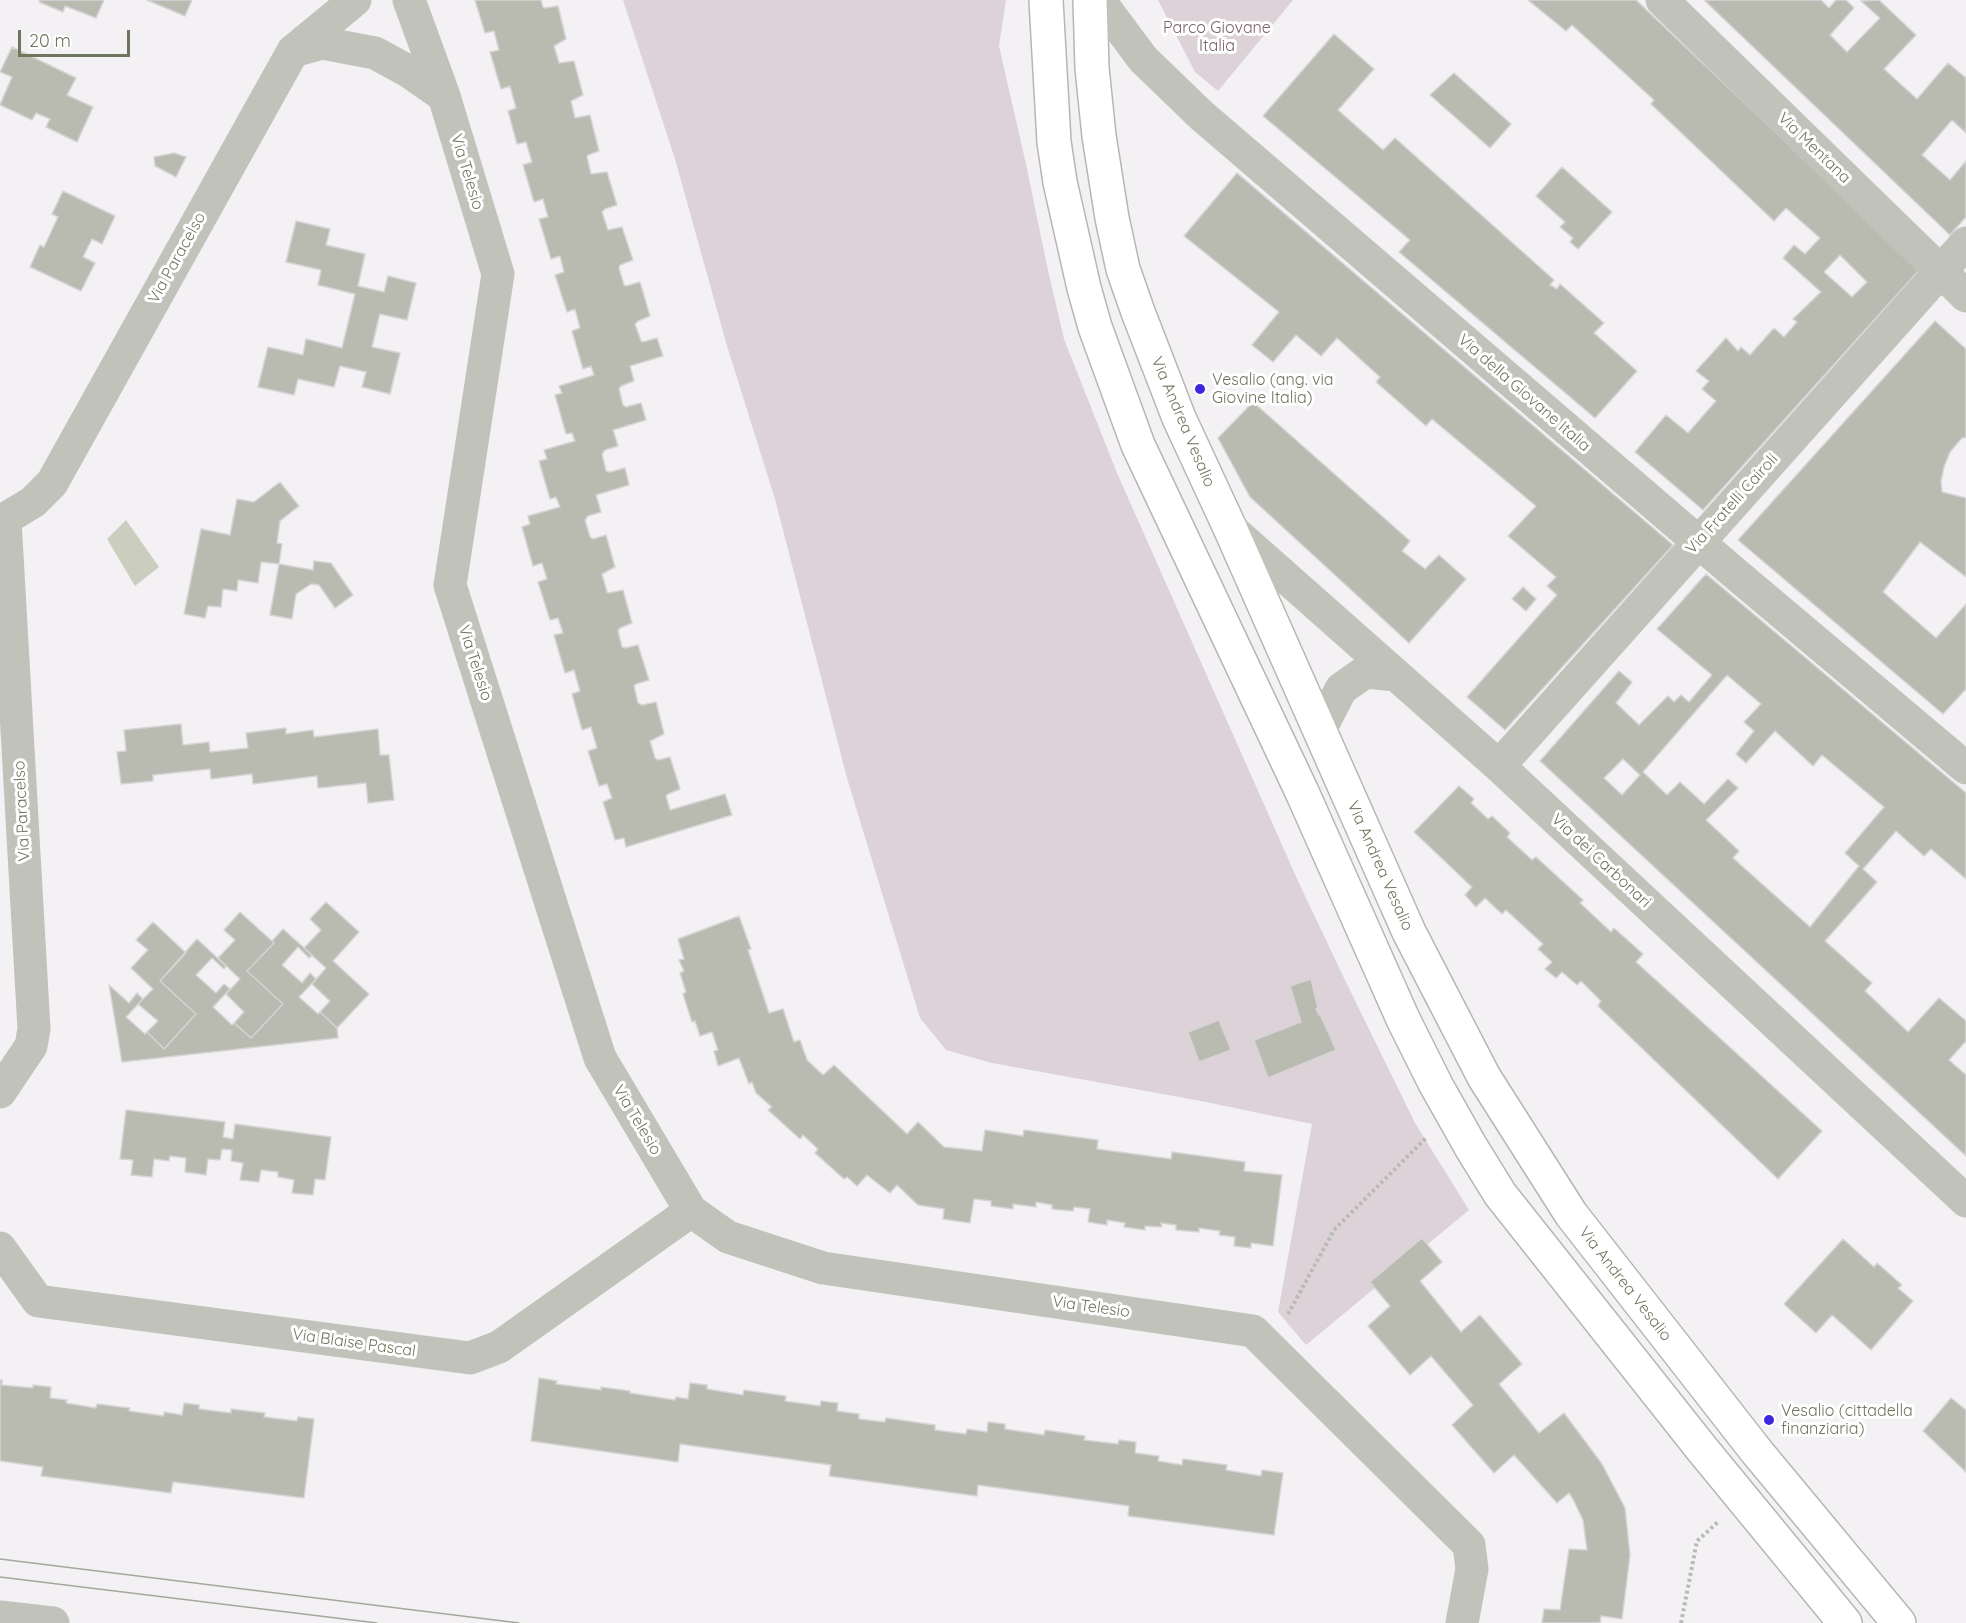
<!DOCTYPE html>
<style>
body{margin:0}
#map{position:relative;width:1966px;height:1623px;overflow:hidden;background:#f4f1f5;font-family:Quicksand,sans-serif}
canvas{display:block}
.scale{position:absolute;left:18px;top:30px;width:112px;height:27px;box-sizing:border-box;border:3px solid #6e765c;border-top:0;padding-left:8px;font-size:18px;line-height:21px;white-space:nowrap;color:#6e765c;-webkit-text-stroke:4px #fff;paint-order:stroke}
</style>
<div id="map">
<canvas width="1966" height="1623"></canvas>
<div class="scale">20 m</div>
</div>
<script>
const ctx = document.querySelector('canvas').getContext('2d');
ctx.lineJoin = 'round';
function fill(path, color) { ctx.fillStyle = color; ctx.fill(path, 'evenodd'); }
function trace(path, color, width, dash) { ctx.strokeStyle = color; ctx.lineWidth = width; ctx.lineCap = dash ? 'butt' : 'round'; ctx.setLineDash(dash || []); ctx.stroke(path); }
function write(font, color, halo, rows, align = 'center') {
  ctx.font = font + ' Quicksand,sans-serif'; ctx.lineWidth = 6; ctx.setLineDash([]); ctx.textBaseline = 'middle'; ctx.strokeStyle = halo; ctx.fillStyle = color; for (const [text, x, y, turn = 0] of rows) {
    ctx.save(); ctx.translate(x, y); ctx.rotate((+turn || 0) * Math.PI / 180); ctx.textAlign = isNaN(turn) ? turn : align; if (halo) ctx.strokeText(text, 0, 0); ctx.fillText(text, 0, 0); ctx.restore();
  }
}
const green = new Path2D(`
 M623 0H1006L999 46 1026 164 1047 266 1064 339 1117 473 1298 881 1343 976 1415 1123 1469 1210 1306 1345 1278 1312 1312 1124 1201 1101 992 1063 946 1050 920 1018 847 778 775 499 727 346 675 159Z
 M1158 0H1293L1218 91 1195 72Z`);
const water = new Path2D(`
 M126 520 159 567 135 586 107 539Z`);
const building = new Path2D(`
 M40 0H104L96 18 65 6 63 12 39 2Z
 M147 0H192L185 16Z
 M475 0H541L543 7 545 8 558 6 566 39 554 46 559 63 574 61 583 95 571 101 575 118 590 115 599 151 588 155 587 157 591 174 607 172 617 205 605 209 602 212 608 230 622 227 633 260 620 265 619 268 624 285 626 286 640 282 650 316 638 321 635 324 641 341 643 342 657 338 663 356 630 366 634 381 621 386 619 389 623 405 626 407 641 403 646 420 613 430 618 446 605 450 602 454 606 471 610 472 625 468 629 485 596 495 601 512 588 516 585 520 590 537 593 539 606 535 615 567 602 574 607 592 609 593 623 590 632 623 620 628 618 631 622 647 625 648 638 645 649 680 636 684 634 686 638 703 642 705 656 702 664 734 650 741 655 758 658 760 670 757 680 789 668 794 666 796 670 810 725 794 732 815 626 847 624 838 615 840 603 802 612 798 607 784 599 786 588 751 597 748 591 727 582 730 572 694 580 691 574 670 565 673 554 635 563 633 558 618 550 620 538 582 547 579 542 563 533 566 522 527 530 524 528 516 560 507 556 497 550 499 539 461 547 459 544 450 575 441 572 433 566 434 555 395 562 393 559 386 594 375 591 366 583 369 572 331 580 328 575 309 567 312 555 275 564 272 560 256 551 259 539 219 548 217 543 199 534 202 523 165 532 162 526 142 517 144 508 111 516 108 510 86 501 89 490 52 499 50 494 31 485 33Z
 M1528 0H1636L1920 269 1703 510 1635 452 1666 415 1688 433 1716 401 1702 389 1709 381 1696 371 1726 338 1738 351 1741 347 1750 355 1774 328 1784 337 1797 322 1793 319 1821 292 1783 258 1794 245 1805 254 1820 238 1786 208 1774 221 1651 104 1654 100 1572 25 1566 31ZM1840 255 1867 282 1852 297 1824 272Z
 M1704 0H1821L1829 8 1836 0H1846L1854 8 1830 35 1847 52 1880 18 1861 1 1879 0 1916 35 1884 69 1917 99 1948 63 1966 78V133L1952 120 1922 155 1950 180 1966 161V217L1950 235Z
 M1334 34 1374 69 1338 110 1383 150 1395 138 1554 280 1550 285 1557 289 1560 284 1604 323 1594 333 1637 371 1595 418 1399 252 1410 240 1263 116Z
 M12 47 76 78 67 95 93 107 77 142 46 127 50 119 36 113 32 120 0 105 12 77 0 72Z
 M1454 73 1511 124 1490 148 1430 95Z
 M174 153 186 157 176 177 155 166 154 157Z
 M1562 167 1612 212 1578 249 1570 242 1573 238 1560 227 1565 222 1536 196Z
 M1237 173 1673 545 1505 730 1467 697 1557 595 1547 586 1556 577 1508 536 1536 506 1432 419 1426 426 1376 382 1380 377 1337 338 1321 356 1296 335 1273 362 1252 345 1279 312 1184 236Z
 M63 191 115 216 102 244 92 239 83 257 95 263 81 291 30 267 40 245 44 247 58 217 52 214Z
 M296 221 330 229 326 245 365 254 358 286 384 292 388 276 416 283 407 320 380 314 379 317 372 347 400 353 390 394 362 387 366 372 340 366 334 387 298 379 294 395 258 387 268 347 303 355 306 339 342 348 355 294 318 285 321 270 286 262Z
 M1935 321 1966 349V438L1965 437 1961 439 1950 452 1944 467 1941 481 1942 492 1966 498V577L1920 542 1883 592 1936 638 1966 604V689L1943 714 1738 540Z
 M1253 402 1410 541 1402 551 1425 569 1439 555 1466 579 1409 643 1250 497 1218 438Z
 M280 482 299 506 280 521 277 543 282 544 279 564 261 562 258 583 238 580 237 591 223 589 221 607 208 606 205 618 184 614 201 529 230 535 237 499 254 502Z
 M314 561 331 563 353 595 335 608 319 585 311 584 296 594 292 619 270 615 279 564 313 570Z
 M1706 574 1966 793V879L1931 849 1924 856 1896 831 1863 869 1877 882 1825 941 1872 983 1865 991 1908 1032 1939 998 1966 1021V1041L1949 1060 1966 1075V1156L1540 761 1619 671 1632 682 1616 703 1639 725 1668 696 1674 702 1681 695 1689 702 1712 675 1657 629ZM1727 675 1761 704 1744 722 1754 731 1736 754 1746 763 1775 731 1813 766 1822 755 1884 807 1845 853 1859 866 1810 927 1733 858 1739 851 1706 820 1738 788 1728 779 1704 804 1680 782 1667 795 1643 772ZM1623 759 1640 775 1622 795 1604 778Z
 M1523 587 1536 599 1526 611 1512 599Z
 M181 724 183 745 209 742 210 752 248 748 246 733 286 728V734L313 730 314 737 378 729 380 755H389L394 800 368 803 366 783 318 788 317 776 253 784 252 774 211 779 210 769 153 775V781L121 784 117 752 126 751 124 730Z
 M1459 786 1474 799 1471 803 1488 819 1492 816 1510 833 1507 837 1532 860 1536 857 1583 900 1580 903 1611 932 1614 928 1643 954 1636 962 1822 1131 1778 1179 1598 1006 1601 1001 1581 981 1577 985 1562 972 1556 978 1545 969 1552 962 1538 949 1543 944 1506 910 1502 914 1485 898 1476 907 1465 895 1472 887 1414 832Z
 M326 902 359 932 333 961 369 994 337 1028 320 1012 330 1001 312 984 326 968 304 948 321 930 310 919Z
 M240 912 274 943 247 971 283 1004 251 1038 234 1023 244 1012 226 994 240 979 218 958 235 940 224 930Z
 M739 916 751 949 748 950 769 1013 783 1009 794 1042 800 1040 807 1060 823 1075 834 1065 907 1134 918 1122 944 1147 982 1151 985 1130 1023 1136 1024 1130 1098 1140 1097 1149 1171 1159 1172 1152 1245 1162 1244 1171 1282 1175 1273 1246 1251 1243V1248L1234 1246 1235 1237 1219 1235 1220 1231 1199 1228V1232L1176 1230V1225L1161 1223 1162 1227 1145 1226V1230L1124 1227 1125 1223 1107 1220V1225L1088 1222 1090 1209 1074 1207 1073 1211 1052 1209V1205L1036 1202V1207L1013 1204V1209L991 1206V1201L974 1199 970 1223 943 1219 944 1209 918 1205 897 1185 890 1193 867 1175 857 1186 847 1177 844 1179 815 1153 818 1149 803 1135 800 1139 768 1110 772 1107 756 1093 752 1082 749 1084 739 1058 718 1066 714 1051 718 1050 712 1032 700 1036 695 1021 692 1022 683 994 686 992 680 973 684 971 679 960 684 959 678 939Z
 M153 922 186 953 160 981 196 1014 164 1049 147 1032 158 1021 138 1004 153 989 131 968 148 950 136 940Z
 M283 929 312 955 309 958 298 947 282 965 302 983 310 973 316 979 299 997 318 1014 320 1012 337 1028 338 1038 122 1062 109 985 129 1003 137 993 143 999 126 1017 145 1034 147 1032 164 1049 196 1014 160 981 197 939 226 966 224 969 212 958 196 975 216 993 224 984 230 989 213 1007 232 1025 234 1023 251 1038 283 1004 247 971 274 943 272 941Z
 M1311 979 1318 1008 1316 1009 1319 1015 1320 1014 1336 1050 1268 1078 1254 1040 1301 1022 1290 986Z
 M1219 1020 1231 1050 1199 1062 1188 1032Z
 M126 1110 225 1122 223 1137 233 1139 235 1124 331 1137 325 1180 315 1179 313 1195 292 1193 294 1180 278 1177V1172L261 1170 259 1182 240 1180 243 1163 231 1161 232 1150 222 1149 220 1160 208 1159 206 1175 185 1172 186 1158 170 1156 169 1161 154 1159 152 1177 131 1175 133 1160 120 1159Z
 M1422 1238 1442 1262 1420 1281 1461 1332 1480 1315 1522 1364 1499 1384 1539 1433 1564 1413 1602 1464 1625 1508 1630 1555 1622 1619 1601 1616 1600 1623H1542L1544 1609 1560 1610 1569 1549 1587 1550 1583 1520 1573 1499 1569 1493 1557 1503 1514 1455 1494 1473 1452 1425 1473 1405 1431 1356 1410 1375 1368 1326 1390 1306 1370 1282Z
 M1843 1239 1874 1267 1877 1263 1902 1285 1898 1288 1913 1301 1871 1350 1832 1315 1816 1333 1784 1304Z
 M539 1378 557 1381 556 1384 601 1390V1387L630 1391V1393L675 1400 676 1397 688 1399 690 1383 707 1385V1389L743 1395 744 1390 786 1396 785 1401 820 1406 821 1401 838 1403 837 1411 859 1414V1419L885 1422 886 1418 935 1425V1430L966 1434 967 1429 987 1432 988 1422 1005 1424V1429L1044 1435 1045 1430 1085 1436 1084 1440 1118 1444 1119 1440 1136 1442 1135 1453 1159 1456 1158 1461 1182 1465 1183 1459 1227 1465 1226 1470 1261 1476 1262 1470 1283 1473 1274 1535 1128 1516 1129 1506 978 1485 977 1496 829 1476 831 1465 680 1444 678 1462 531 1441Z
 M0 1380H2V1385L33 1388V1385L51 1387 50 1398 67 1400 66 1403 96 1408 97 1404 130 1408 129 1411 164 1416V1412L182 1415 184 1403 199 1405V1409L231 1413V1409L265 1413 264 1417 297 1421 298 1417 314 1419 304 1498 173 1482 171 1493 41 1476 43 1467 0 1461Z
 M1951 1398 1966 1410V1472L1923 1431Z`);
const path = new Path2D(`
 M1288 1314 1334 1230 1426 1138
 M1681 1623 1697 1541 1718 1522`);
const minor = new Path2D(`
 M409 0 444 96 498 274 450 585 600 1058 691 1211 728 1237 823 1268 1253 1331 1469 1545 1472 1569 1462 1623
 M1099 0 1143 59 1201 115 1731 570 1966 768
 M1662 0 1966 296
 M293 51 322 43 375 53 408 71 444 96
 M0 522 33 502 52 483 293 51 355 0
 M1230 528 1499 766 1966 1201
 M1320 730 1341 689 1365 672 1396 675
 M1499 766 1966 243
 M0 1092 31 1046 34 1029 5 520
 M0 1248 38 1301 470 1358 499 1347 691 1211
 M0 1617 53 1623`);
const secondary = new Path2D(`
 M1046 0 1054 142 1060 182 1084 288 1095 327 1138 445 1302 792 1403 1019 1436 1085 1471 1147 1500 1194 1702 1449 1845 1623
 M1090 0 1092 68 1099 136 1112 218 1123 269 1138 312 1179 418 1230 528 1409 932 1484 1077 1571 1214 1757 1452 1899 1623`);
const tram = new Path2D(`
 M0 1559 519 1623
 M0 1577 377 1623`);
const markers = [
 [1200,389,6,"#3c26e0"],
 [1769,1420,6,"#3c26e0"]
];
const parkNames = [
 ["Parco Giovane",1217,28],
 ["Italia",1217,46]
];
const streetNames = [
 ["Via Mentana",1814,148,44],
 ["Via Telesio",467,172,73],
 ["Via Paracelso",177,258,-61],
 ["Via della Giovane Italia",1524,393,41],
 ["Via Andrea Vesalio",1183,422,67],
 ["Via Fratelli Cairoli",1732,504,-48],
 ["Via Telesio",475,663,72],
 ["Via Paracelso",22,811,-93],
 ["Via dei Carbonari",1601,861,43],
 ["Via Andrea Vesalio",1380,866,66],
 ["Via Telesio",637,1120,59],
 ["Via Andrea Vesalio",1625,1284,52],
 ["Via Telesio",1091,1307,8],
 ["Via Blaise Pascal",354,1343,8]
];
const poiNames = [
 ["Vesalio (ang. via",1212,380],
 ["Giovine Italia)",1212,398],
 ["Vesalio (cittadella",1781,1411],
 ["finanziaria)",1781,1429]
];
fill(green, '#dcd2d7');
fill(water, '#cbcdbf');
fill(building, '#b9bab0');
trace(building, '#d6d4d6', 1.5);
trace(secondary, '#b5b8ae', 36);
trace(path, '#b8bab4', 4, [3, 3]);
trace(minor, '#c1c3bb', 33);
trace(secondary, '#fff', 33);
trace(tram, '#a4a89b', 1.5);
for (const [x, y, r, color] of markers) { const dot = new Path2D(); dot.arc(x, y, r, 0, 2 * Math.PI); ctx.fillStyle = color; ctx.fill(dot); trace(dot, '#fff', 2); }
write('16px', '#79636a', '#fff', parkNames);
write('16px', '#6e765c', '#fff', streetNames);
write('16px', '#6e765c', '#fff', poiNames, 'left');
</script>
